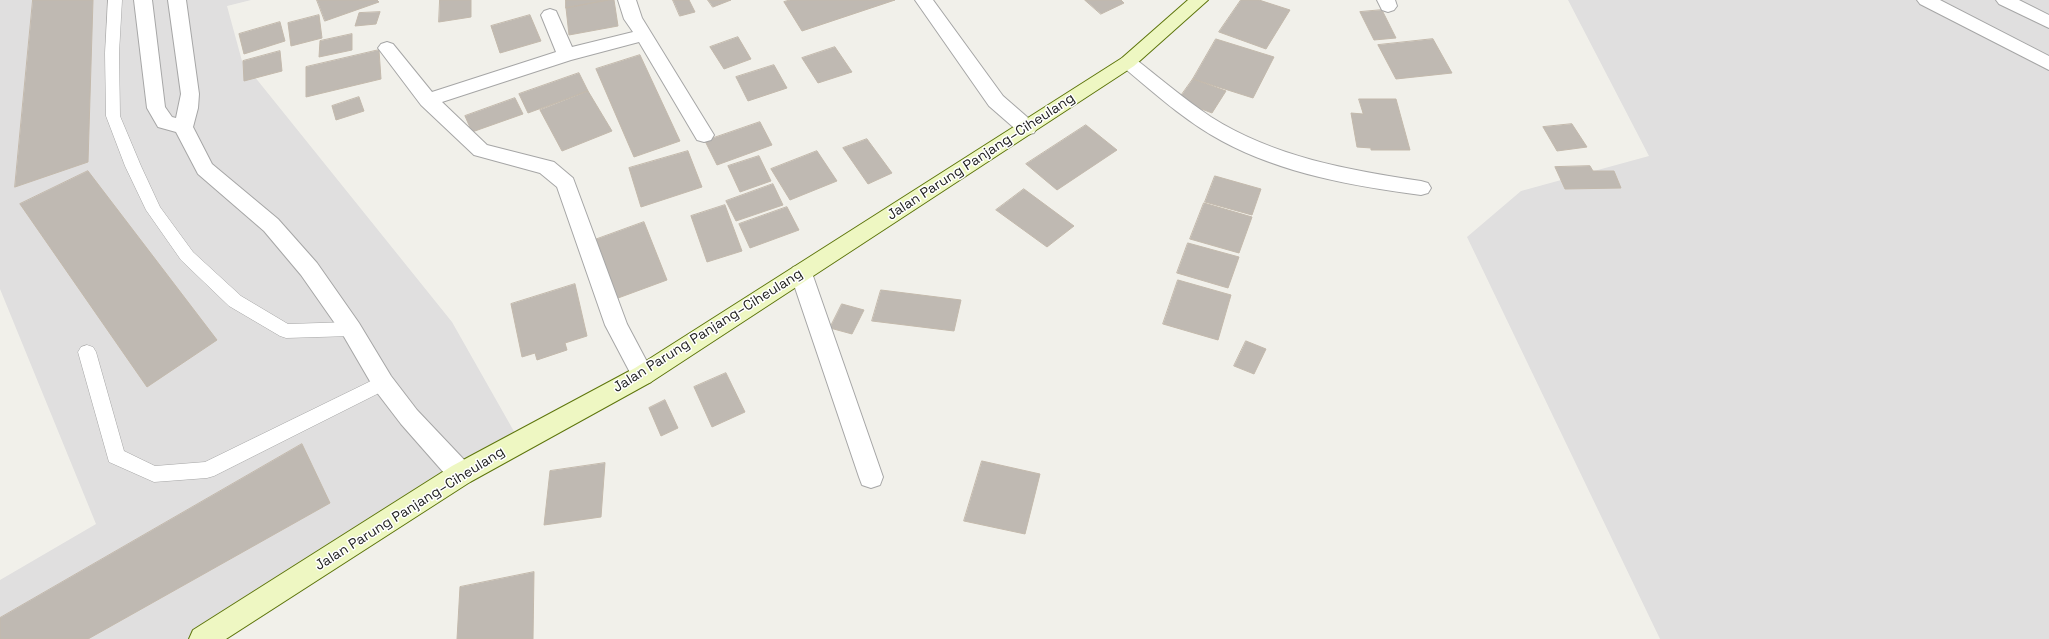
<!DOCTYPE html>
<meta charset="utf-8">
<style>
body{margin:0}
canvas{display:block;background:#f1f0ea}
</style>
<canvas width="2049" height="639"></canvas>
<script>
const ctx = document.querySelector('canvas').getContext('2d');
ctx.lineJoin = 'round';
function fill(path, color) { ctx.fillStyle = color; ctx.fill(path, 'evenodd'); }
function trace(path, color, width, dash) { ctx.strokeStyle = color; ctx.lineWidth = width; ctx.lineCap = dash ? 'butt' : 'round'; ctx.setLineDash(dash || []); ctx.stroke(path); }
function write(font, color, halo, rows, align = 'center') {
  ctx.font = font + ' "Space Grotesk",sans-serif'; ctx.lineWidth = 3; ctx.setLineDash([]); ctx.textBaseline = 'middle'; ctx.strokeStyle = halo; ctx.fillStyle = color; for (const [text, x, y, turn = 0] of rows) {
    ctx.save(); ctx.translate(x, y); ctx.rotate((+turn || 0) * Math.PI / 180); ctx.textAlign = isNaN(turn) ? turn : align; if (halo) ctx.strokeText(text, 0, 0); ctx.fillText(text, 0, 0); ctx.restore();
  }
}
const residential = new Path2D(`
 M0 0H251L227 6 242 61 452 322 520 442 203 639H0V580L96 524 0 289Z
 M1568 0H2049V639H1660L1467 237 1521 191 1649 156Z`);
const building = new Path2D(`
 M33 0H93L88 162 15 187Z
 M317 0H377L379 2 325 21Z
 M440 0H471V17L439 22Z
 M566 0H608L566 8Z
 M608 0H614L618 26 569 35 566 8Z
 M673 0H689L695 12 680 16Z
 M708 0H731L713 7Z
 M790 0H895L802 31 784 2Z
 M1085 0H1121L1124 3 1101 14Z
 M1241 0H1259L1290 10 1266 49 1219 32Z
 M1382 10 1396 38 1374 40 1360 12Z
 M380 12 376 24 355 26 359 13Z
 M319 15 322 38 291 46 288 23Z
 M530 15 541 41 500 53 491 26Z
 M280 22 285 41 244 54 239 34Z
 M352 34V50L319 57 320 41Z
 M738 37 751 59 724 69 710 47Z
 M1216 39 1274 57 1253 98 1193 79Z
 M1433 39 1452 73 1396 79 1378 45Z
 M835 47 852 72 818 83 802 58Z
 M379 50 381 79 306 97V67Z
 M280 51 282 71 244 81 243 61Z
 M640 55 680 141 634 157 596 69Z
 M774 65 787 88 748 101 736 77Z
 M579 73 588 91 528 113 519 94Z
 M1193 79 1226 91 1212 113 1178 100Z
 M588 91 612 131 562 151 540 110Z
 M359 97 364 111 336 120 332 106Z
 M515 98 523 114 472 132 465 116Z
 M1359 99H1396L1410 150H1371V148L1357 147 1351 113 1363 114Z
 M760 122 772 145 717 165 705 141Z
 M1572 124 1587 147 1557 151 1543 127Z
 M1086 125 1117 150 1057 190 1026 164Z
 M867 139 892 173 868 184 843 148Z
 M688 151 702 187 641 207 629 168Z
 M817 151 837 181 790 200 771 169Z
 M759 156 771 181 740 192 728 166Z
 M1590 166 1593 171H1614L1621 188 1565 189 1555 167Z
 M88 171 217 340 147 387 20 204Z
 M1215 176 1261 189 1252 215 1205 202Z
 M773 184 783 205 736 221 726 201Z
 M1024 189 1074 226 1047 247 996 210Z
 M1204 203 1252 217 1239 253 1190 239Z
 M725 205 742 251 707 262 691 216Z
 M787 207 799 230 750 248 739 224Z
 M644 222 667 280 610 301 589 242Z
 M1188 243 1239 257 1228 288 1177 273Z
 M1178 280 1231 295 1218 340 1163 324Z
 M575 284 587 336 565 343 567 350 537 360 535 353 522 357 511 304Z
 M881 290 961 300 954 331 872 321Z
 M842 304 864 310 852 334 830 328Z
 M1246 341 1266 349 1254 374 1234 366Z
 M726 373 745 412 712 427 694 387Z
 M665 400 678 428 661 436 649 408Z
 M302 444 330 503 88 639H0V618Z
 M982 461 1040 474 1025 534 964 521Z
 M605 463 601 517 544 525 550 471Z
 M534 572 533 639H457L460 587Z`);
const lane = new Path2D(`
 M108 0H122L119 53 120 116 141 166 160 207 193 252 241 296 288 324 351 322 357 324 360 329 357 334 351 336 286 338 280 336 229 306 181 260 146 210 125 166 106 116 105 53Z
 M87 345 93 347 96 352 124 451 155 466 205 462 377 378 383 376 389 378 392 383 389 388 214 476 207 478 154 482 109 462 78 352 81 347Z`);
const street = new Path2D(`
 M134 0H152L165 107 172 117 176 118 181 94 168 0H186L199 94 198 108 193 127 212 164 278 219 317 263 359 323 391 376 417 410 470 466 473 474 470 482 461 485 452 482 401 424 375 390 343 335 301 275 264 231 198 174 176 132 158 127 147 108Z
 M618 0H636L642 18 714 135 711 140 704 142 697 140 639 42 571 60 442 102 487 145 554 162 573 178 627 324 654 375 651 382 643 385 635 382 605 325 557 187 540 173 474 155 421 105 378 48 381 44 387 42 393 44 432 92 556 52 541 15 544 11 550 9 556 11 572 47 633 32 624 19Z
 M915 0H933L1003 96 1034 123 1037 128 1034 133 1027 135 1020 133 989 106Z
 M1377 0H1395L1397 6 1394 10 1388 12 1382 10Z
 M1917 0H1940L2049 56V70L1920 4Z
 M1996 0H2019L2049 15V28L1999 4Z
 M1128 56 1134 58C1160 78 1184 99 1211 117 1274 157 1348 170 1421 181L1428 183 1431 188 1428 193 1421 195C1354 186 1283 174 1222 141 1185 121 1154 93 1122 66L1119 62 1122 58Z
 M801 265 809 267 812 273 883 477 880 485 871 488 862 485 859 477 790 273 793 267Z`);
const secondary = new Path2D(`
 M1188 0H1208L1134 66 651 382 470 482 226 639H189L193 630 452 466 635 368 1122 58Z`);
const streetNames = [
 ["Jalan Parung Panjang–Ciheulang",981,157,-33],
 ["Jalan Parung Panjang–Ciheulang",708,331,-32],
 ["Jalan Parung Panjang–Ciheulang",410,509,-32]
];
fill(residential, '#e0dfdf');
fill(building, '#bfb9b2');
trace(building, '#c3b9ac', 1);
trace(lane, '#a6a6a6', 1);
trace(street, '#a6a6a6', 2);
trace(secondary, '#5e760c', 2);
fill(lane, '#fff');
fill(street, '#fff');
fill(secondary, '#eef7c2');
write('14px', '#222', '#fff', streetNames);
</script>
